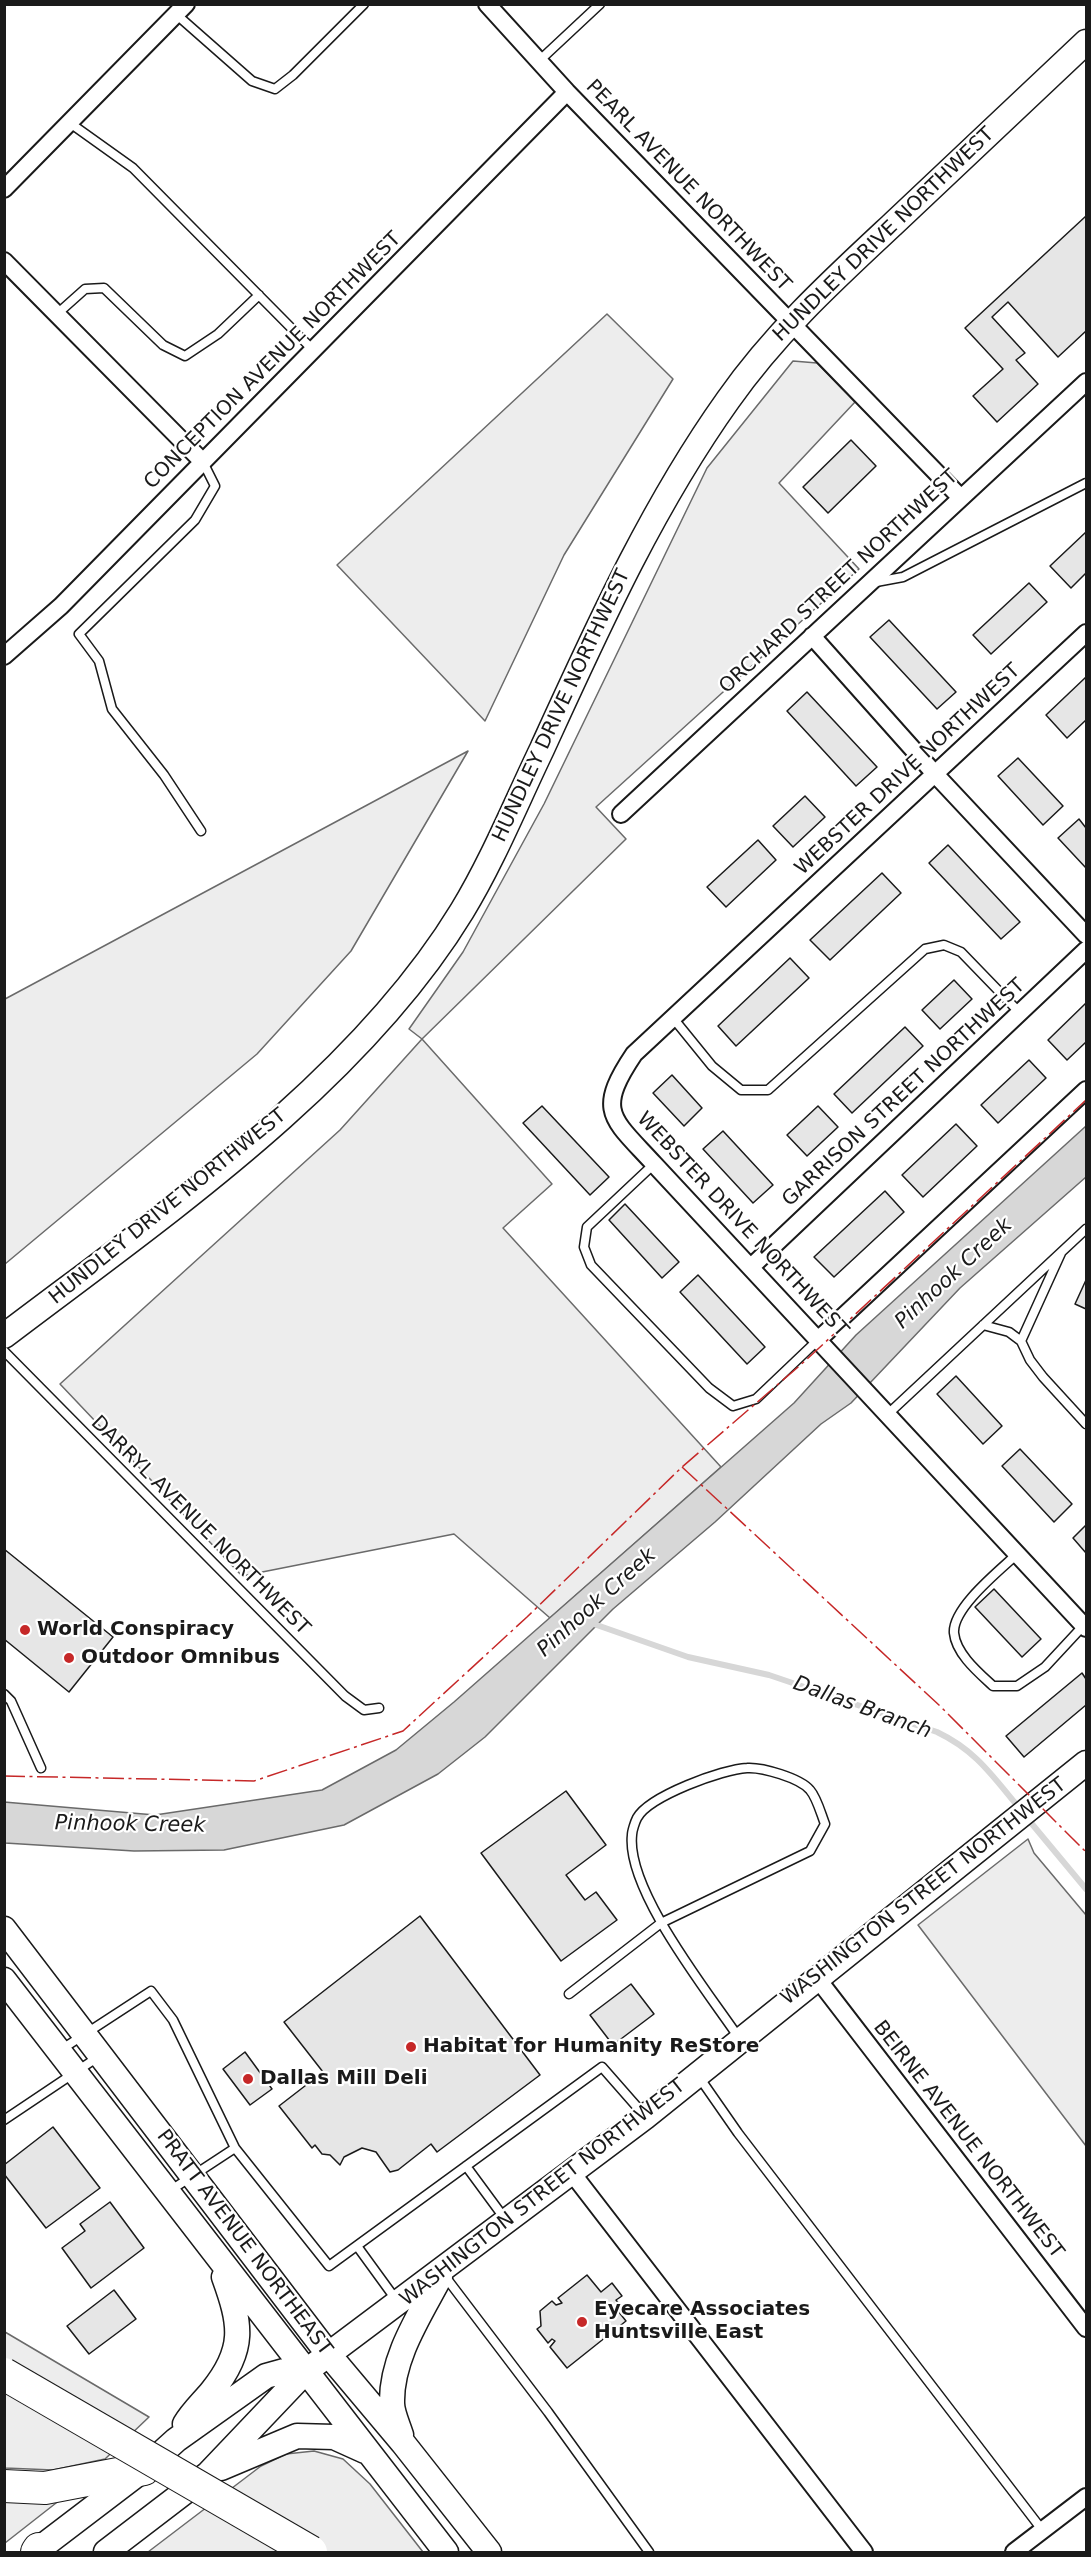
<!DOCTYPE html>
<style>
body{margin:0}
#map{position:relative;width:1091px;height:2557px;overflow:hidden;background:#fff;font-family:"DejaVu Sans",sans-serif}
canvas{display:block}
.frame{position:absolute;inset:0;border:6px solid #1a1a1a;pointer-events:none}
</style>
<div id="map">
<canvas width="1091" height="2557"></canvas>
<div class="frame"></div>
</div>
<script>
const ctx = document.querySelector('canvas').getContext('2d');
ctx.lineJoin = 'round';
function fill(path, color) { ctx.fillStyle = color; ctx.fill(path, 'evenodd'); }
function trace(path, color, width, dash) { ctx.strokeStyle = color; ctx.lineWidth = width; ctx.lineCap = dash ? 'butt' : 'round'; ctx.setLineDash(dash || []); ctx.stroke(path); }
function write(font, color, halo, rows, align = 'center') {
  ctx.font = font + ' "DejaVu Sans",sans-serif'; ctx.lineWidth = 4.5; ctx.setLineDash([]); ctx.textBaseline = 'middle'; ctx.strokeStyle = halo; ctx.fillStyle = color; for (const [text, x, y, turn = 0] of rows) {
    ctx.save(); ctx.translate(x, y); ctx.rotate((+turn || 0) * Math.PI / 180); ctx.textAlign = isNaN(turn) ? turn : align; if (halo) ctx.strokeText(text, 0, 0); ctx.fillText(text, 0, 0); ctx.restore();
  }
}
const built = new Path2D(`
 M607 314 673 379 564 555 485 721 337 565Z
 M793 361 817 363 855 402 779 483 859 569 596 807 626 839 422 1039 552 1184 503 1228 721 1467 550 1618 454 1534 242 1576 60 1384 340 1130 422 1039 409 1029 463 952 544 804 707 468Z
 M468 751 351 951 257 1054 5 1264V999Z
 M1028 1839 1034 1853 1086 1915V2146L918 1925Z
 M5 2332 149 2417 105 2459 53 2470 5 2468Z
 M314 2451 343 2459 370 2484 423 2552H148L261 2466 286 2454Z
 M5 2496H65L5 2543Z`);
const water = new Path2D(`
 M1086 1126V1177L960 1288 851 1403 821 1424 715 1522 613 1609 485 1737 438 1774 344 1825 224 1850 134 1851 5 1843 4 1802 155 1815 322 1790 396 1750 454 1702 794 1403 856 1335Z`);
const stream = new Path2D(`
 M591 1623 688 1657 769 1675 937 1732C977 1751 993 1777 1021 1810
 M1027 1818 1086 1889`);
const building = new Path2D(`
 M1086 216V331L1058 357 1008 302 992 317 1025 353 1016 360 1038 384 997 422 973 396 1003 369 965 328Z
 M851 440 876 466 828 513 803 487Z
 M1086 532V573L1071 588 1050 566Z
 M1029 583 1047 602 991 654 973 635Z
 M889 620 956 692 937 709 870 637Z
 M1086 677V720L1067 738 1046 715Z
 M807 692 877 767 856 786 787 711Z
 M1018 758 1063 806 1043 825 998 776Z
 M805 796 825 817 793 847 773 826Z
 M1079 819 1086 828V868L1058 838Z
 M758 840 776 860 726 907 707 887Z
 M948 845 1020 922 1001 939 929 863Z
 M882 873 901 893 830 960 810 940Z
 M790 958 809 978 736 1046 718 1026Z
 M954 980 972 999 940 1029 922 1010Z
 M1086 1003V1042L1067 1060 1048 1040Z
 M905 1027 923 1046 852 1113 834 1094Z
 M1029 1060 1046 1078 998 1123 981 1105Z
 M672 1075 702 1108 684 1126 653 1093Z
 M542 1106 609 1177 590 1195 523 1123Z
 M818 1106 838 1127 807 1156 787 1135Z
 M956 1124 977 1146 923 1197 902 1175Z
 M723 1131 773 1185 753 1203 703 1149Z
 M885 1191 904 1212 834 1277 814 1257Z
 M625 1204 679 1262 662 1278 609 1220Z
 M698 1275 765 1347 747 1364 680 1292Z
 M1086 1280V1309L1075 1304Z
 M956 1376 1002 1426 983 1444 937 1394Z
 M1020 1449 1072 1504 1054 1522 1002 1466Z
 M1086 1525V1553L1073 1538Z
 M4 1549 113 1637 69 1692 4 1639Z
 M994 1589 1041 1639 1022 1657 975 1607Z
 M1082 1673 1086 1679V1705L1024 1757 1006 1736Z
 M566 1791 606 1845 566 1875 585 1900 596 1892 617 1920 561 1961 481 1853Z
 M420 1916 540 2075 437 2152 431 2144 398 2170 390 2172 376 2152 362 2148 344 2157 340 2165 330 2155 322 2154 315 2145 312 2148 279 2106 323 2072 284 2022Z
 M631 1984 654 2014 613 2045 590 2015Z
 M245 2052 272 2089 250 2105 223 2069Z
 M53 2127 100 2188 46 2228 4 2174V2165Z
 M110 2202 144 2248 91 2288 62 2248 85 2231 80 2224Z
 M587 2275 601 2292 612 2283 622 2296 616 2300 622 2308 618 2311 626 2321 567 2368 550 2347 555 2341 552 2339 548 2343 537 2329 541 2326 540 2311 552 2301 556 2305 562 2303 558 2298Z
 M114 2290 136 2319 89 2354 67 2326Z`);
const lane = new Path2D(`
 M177 15 252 81 275 89 293 75 364 4
 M539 61 600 4
 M70 123 133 168 313 350
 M57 314 85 289 104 288 163 345 185 356 218 334 259 295
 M876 582 903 577 1086 483
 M201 831 164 775 112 709 99 661 79 634 195 520 215 486 203 462
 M673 1018 712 1066 741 1090H768L925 949 944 945 961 952 1020 1013
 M654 1164 587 1227 584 1247 591 1265 709 1388 733 1406 756 1399 819 1339
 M983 1325 1009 1332 1021 1341 1030 1360 1043 1377 1086 1424
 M1021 1341 1061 1253
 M4 1351 345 1696 364 1710 379 1708
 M888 1414 1086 1229
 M1017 1554C1000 1570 952 1608 954 1633 956 1654 979 1673 993 1686H1017L1045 1667 1084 1625
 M4 1694 11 1701 41 1768
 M569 1994 661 1923 810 1851 825 1824C821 1814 817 1798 810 1790 800 1778 762 1767 747 1768 723 1769 649 1796 637 1818 635 1822 632 1831 632 1835 626 1890 708 1992 739 2038
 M59 2051 151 1991 173 2020 235 2148 329 2266 602 2067 645 2116
 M699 2077 738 2133 1043 2531
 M4 2120 98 2057
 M466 2166 505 2219
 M171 2190 235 2148
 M357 2246 397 2301
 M444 2275 548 2412 649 2552`);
const street = new Path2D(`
 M487 4 567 92 961 498
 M4 189 186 4
 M4 261 203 462
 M1086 633 634 1054C595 1112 612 1118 654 1164L1086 1628
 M812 636 935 774 1086 935
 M4 656 61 606 567 92
 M621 814 1086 382
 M751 1267 1086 950
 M819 1339 1086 1090
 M817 1978 1086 2328
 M572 2173 864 2552
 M1014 2552 1086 2497`);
const secondary = new Path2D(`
 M4 1336C162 1216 358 1082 462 911 493 860 516 803 542 749 597 629 651 508 728 400 775 333 833 280 892 225 957 164 1022 103 1086 42
 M4 1929 329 2355 403 2443 489 2552
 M4 1980 446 2552
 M185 2424C192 2412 203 2402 212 2391 246 2349 241 2324 224 2277
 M401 2435C398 2425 392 2413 392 2403 391 2358 420 2315 440 2277
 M221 2468 297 2436 334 2437 365 2451
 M35 2552 144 2469 176 2440 266 2376 284 2371 305 2372
 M106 2552 208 2474 305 2372 645 2117 1086 1763`);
const highway = new Path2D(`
 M4 2486 45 2488 144 2469
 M37 2552 39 2549`);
const highwayBridge = new Path2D(`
 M4 2374 311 2552`);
const power = new Path2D(`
 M682 1467 940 1706 1086 1852
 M4 1776 254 1781 403 1731 527 1617 682 1467 805 1361 1086 1100`);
const markers = [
 [25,1630,6,"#c62828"],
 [69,1658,6,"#c62828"],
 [411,2047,6,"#c62828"],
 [248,2079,6,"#c62828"],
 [582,2322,6,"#c62828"]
];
const streetNames = [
 ["PEARL AVENUE NORTHWEST",688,186,46],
 ["HUNDLEY DRIVE NORTHWEST",884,235,-44],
 ["CONCEPTION AVENUE NORTHWEST",273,361,-45],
 ["ORCHARD STREET NORTHWEST",839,582,-43],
 ["HUNDLEY DRIVE NORTHWEST",562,706,-65],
 ["WEBSTER DRIVE NORTHWEST",908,770,-43],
 ["GARRISON STREET NORTHWEST",904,1093,-43],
 ["HUNDLEY DRIVE NORTHWEST",168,1207,-39],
 ["WEBSTER DRIVE NORTHWEST",742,1225,47],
 ["DARRYL AVENUE NORTHWEST",200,1526,45],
 ["WASHINGTON STREET NORTHWEST",924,1892,-38],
 ["BEIRNE AVENUE NORTHWEST",968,2140,52],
 ["WASHINGTON STREET NORTHWEST",543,2193,-38],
 ["PRATT AVENUE NORTHEAST",244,2243,53]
];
const poiNames = [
 ["World Conspiracy",37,1630],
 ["Outdoor Omnibus",81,1658],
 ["Habitat for Humanity ReStore",423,2047],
 ["Dallas Mill Deli",260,2079],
 ["Eyecare Associates",594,2310],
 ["Huntsville East",594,2333]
];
const waterNames = [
 ["Pinhook Creek",954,1274,-43],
 ["Pinhook Creek",597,1603,-42],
 ["Dallas Branch",862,1708,20],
 ["Pinhook Creek",130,1825,1]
];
fill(built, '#ededed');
trace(built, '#6a6a6a', 1.5);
fill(water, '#d7d7d7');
trace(water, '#6a6a6a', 1.5);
trace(stream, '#d7d7d7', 6);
fill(building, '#e6e6e6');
trace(building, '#1a1a1a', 1.5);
trace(lane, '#1a1a1a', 11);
trace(street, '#1a1a1a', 20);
trace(secondary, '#1a1a1a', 27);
trace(highway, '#1a1a1a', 34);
trace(lane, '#fff', 8);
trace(street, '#fff', 16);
trace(secondary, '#fff', 24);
trace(highway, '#fff', 32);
trace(highwayBridge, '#1a1a1a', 34, []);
trace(highwayBridge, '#fff', 32);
trace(power, '#c62828', 1.5, [21, 4.5, 3, 4.5]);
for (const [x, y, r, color] of markers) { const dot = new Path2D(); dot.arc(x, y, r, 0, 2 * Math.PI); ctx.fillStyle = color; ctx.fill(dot); trace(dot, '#fff', 2); }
write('20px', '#1a1a1a', '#fff', streetNames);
write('bold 20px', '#1a1a1a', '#fff', poiNames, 'left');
write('italic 21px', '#1a1a1a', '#fff', waterNames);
</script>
